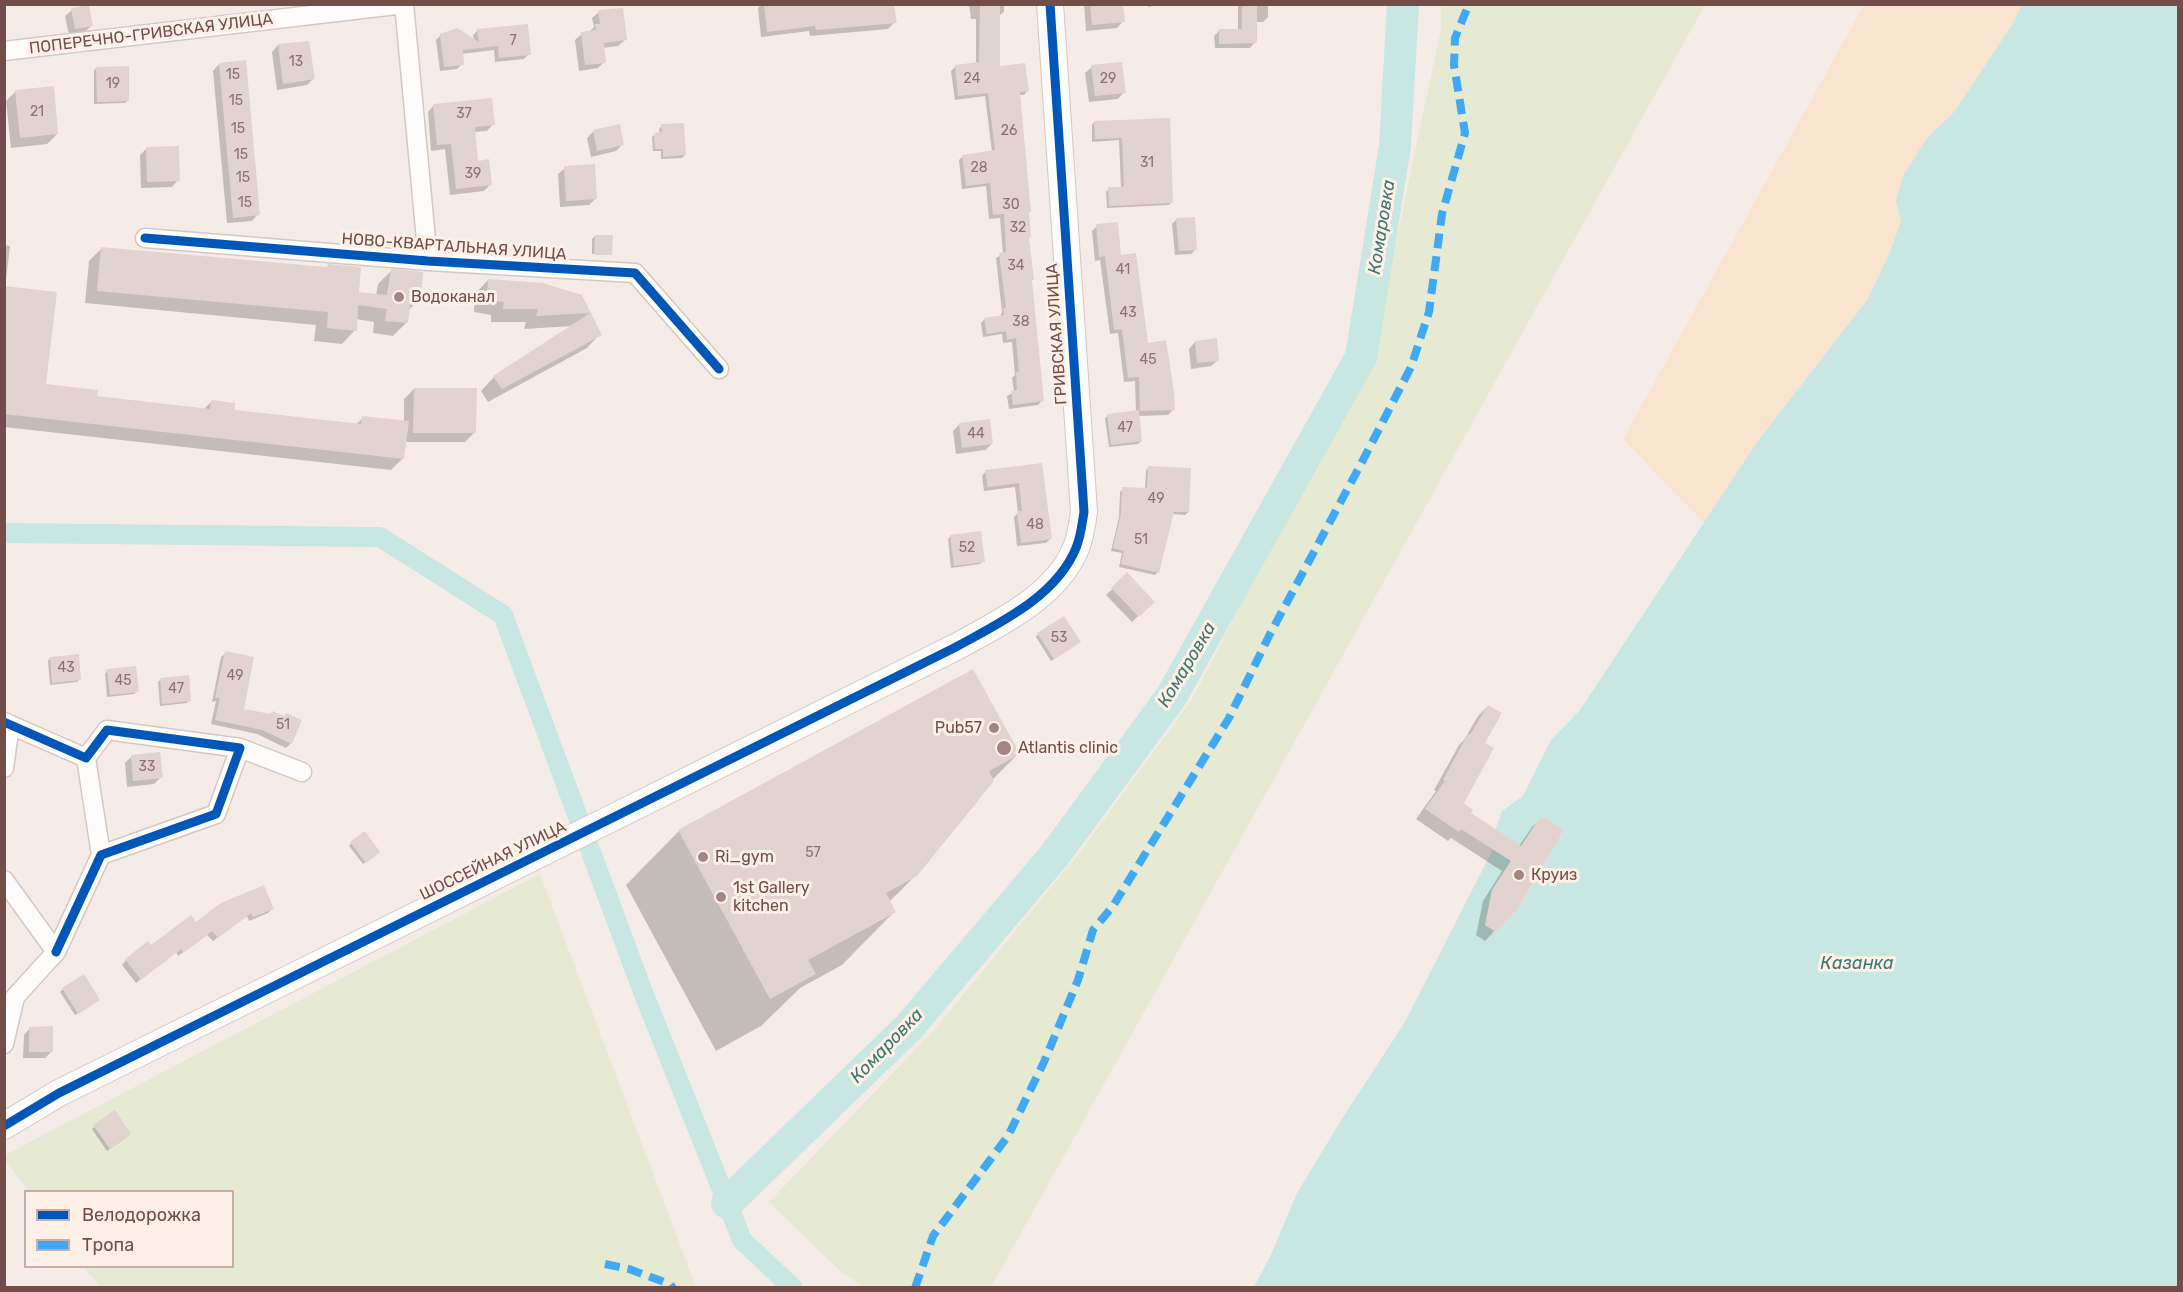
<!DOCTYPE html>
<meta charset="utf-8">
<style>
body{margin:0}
#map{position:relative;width:2183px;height:1292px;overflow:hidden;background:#f6ece7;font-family:Rubik,sans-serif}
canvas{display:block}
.frame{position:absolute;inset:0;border:6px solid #734d48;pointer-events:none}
.legend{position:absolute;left:24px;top:1190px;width:210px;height:78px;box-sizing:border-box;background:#fff0e7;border:2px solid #c7afa7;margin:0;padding:8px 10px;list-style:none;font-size:18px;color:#734d48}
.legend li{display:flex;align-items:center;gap:12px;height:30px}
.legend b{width:30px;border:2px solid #c7afa7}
</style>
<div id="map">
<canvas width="2183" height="1292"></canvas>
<div class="frame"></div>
<ul class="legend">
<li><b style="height:8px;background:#0057b8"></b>Велодорожка</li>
<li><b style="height:8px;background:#3fa9f5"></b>Тропа</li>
</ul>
</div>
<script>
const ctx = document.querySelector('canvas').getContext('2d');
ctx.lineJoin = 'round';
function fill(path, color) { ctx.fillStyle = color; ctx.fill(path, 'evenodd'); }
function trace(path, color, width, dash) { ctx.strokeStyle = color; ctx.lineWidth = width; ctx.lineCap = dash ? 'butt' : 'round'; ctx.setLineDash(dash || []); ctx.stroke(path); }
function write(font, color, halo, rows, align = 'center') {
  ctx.font = font + ' Rubik,sans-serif'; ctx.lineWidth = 6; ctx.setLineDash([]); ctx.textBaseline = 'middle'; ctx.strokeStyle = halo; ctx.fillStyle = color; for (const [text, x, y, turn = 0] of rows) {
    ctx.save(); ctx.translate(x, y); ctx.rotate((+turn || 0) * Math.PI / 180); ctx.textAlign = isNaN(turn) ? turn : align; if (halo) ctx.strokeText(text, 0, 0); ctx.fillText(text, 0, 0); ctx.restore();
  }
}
const green = new Path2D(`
 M1441 5H1705L991 1287H863L839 1270 769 1202 936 1028 1083 848 1192 699 1373 349 1441 29Z
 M540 874 696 1287H100L84 1267 232 1266V1192L28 1191 5 1160V1155Z`);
const sand = new Path2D(`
 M1864 5H2022L2011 26 1954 112 1927 138 1896 201 1901 221 1890 252 1867 300 1757 442 1705 524 1623 439Z`);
const water = new Path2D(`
 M2022 5H2178V1287L1253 1288 1270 1257 1297 1193 1345 1114 1405 1022 1494 847 1493 836 1502 811 1523 796 1551 740 1580 710 1757 442 1867 300 1890 252 1901 221 1896 201 1903 176 1927 138 1954 112 2011 26ZM1541 816 1564 830 1517 910 1496 932 1485 925 1492 890Z`);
const shadow = new Path2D(`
 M761 4H893L895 22 888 29 810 36 809 31 761 37 758 8Z
 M969 4H1004V12L999 16V68L1028 90 1024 95H1019L1028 213 1030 282 1042 401 1038 405 1009 409 1007 396 1014 392 1012 378 1015 375 1012 342 1003 343 1002 334 983 337 981 323 985 319 1000 317 1002 312 996 258 1003 254 1000 218 989 219 986 186 962 189 959 160 963 156 992 152 985 96 955 100 951 71 955 67 976 64V19H971Z
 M1084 4H1122L1123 21 1117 28 1086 31Z
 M1148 4H1165L1148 7Z
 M1238 4H1268V17L1263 22H1255V42L1250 48H1215L1214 36 1219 31 1238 30Z
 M72 10 91 26 85 32 69 35 65 16Z
 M599 12 625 40 618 46 603 48 604 62 598 68 579 71 575 40 582 34 588 33 594 27 592 18Z
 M478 30 529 54 524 59 495 62 494 50 461 54 462 64 457 69 440 71 436 40 441 35 474 40 473 35Z
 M278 45 313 79 307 85 277 90 272 52Z
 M219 64 258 214 252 221 227 223 213 71Z
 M1092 67 1124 92 1118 99 1089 102 1085 73Z
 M96 68 128 100 125 103 94 104V71Z
 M16 91 57 134 47 144 11 148 6 101Z
 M434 105 493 124 487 131 474 132 476 162 490 185 484 191 450 195 445 149 431 151 428 112Z
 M1169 119 1172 202 1169 205 1107 208 1106 192 1109 189 1121 188 1119 140 1092 142V125L1094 122Z
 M662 126 685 155 682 158 661 159V151H653L652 137 655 134H660L659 129Z
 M594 131 622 145 616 151 591 157 587 138Z
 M147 148 178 180 172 187 141 188 140 155Z
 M565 168 596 198 589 205 560 207 558 174Z
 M1177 219 1196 249 1191 254 1175 255 1172 224Z
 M1097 226 1119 256 1146 345 1173 410 1168 415 1138 416 1141 441 1138 444 1109 447 1105 418 1108 416 1136 412 1135 381 1124 382 1118 333 1110 334 1100 260 1095 261 1092 231Z
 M595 236 610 253 592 254V239Z
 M4 245 10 246 5 288 45 385 96 397 204 409 211 402 233 411 355 425 363 418 404 422V399L414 389 475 432 465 442H405L403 458 391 470 4 427Z
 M102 248 376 296 378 284 391 271 419 299 408 311 406 323 393 336 373 333 374 322 356 319 355 330 342 344 314 341 316 325 85 303 89 261Z
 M488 280 581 296 600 334 587 348 488 402 481 391 494 377 572 326 524 329 526 322H491V315L474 312 475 294Z
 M1195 342 1218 360 1211 366 1191 369 1189 349Z
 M960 424 992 444 985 450 956 454 953 431Z
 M1041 465 1051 538 1046 543 1017 546 1014 517 1018 513 1015 487 984 491 982 476 986 471Z
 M1149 467 1188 512 1185 515 1172 514 1158 572 1155 575 1119 567 1122 553 1111 551 1119 517 1120 492 1123 489 1145 490 1146 470Z
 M951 536 983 561 980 564 951 568 948 539Z
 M1127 575 1153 602 1132 622 1106 595Z
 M1038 634 1076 645 1051 661 1036 637Z
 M226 653 242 710 291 743 286 748 257 734 211 724 216 701 212 702 221 657Z
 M50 658 80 679 77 682 50 685 48 661Z
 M107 671 137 691 134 694 107 697 105 674Z
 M972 671 1018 754 992 780 916 875 889 902 894 912 842 965 800 988 761 1026 716 1051 626 885 678 832Z
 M160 680 190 700 187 703 160 706 158 682Z
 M1488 706 1483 744 1462 803 1469 814 1519 846 1532 827 1542 818 1515 909 1485 941 1476 935 1483 901 1502 871 1451 838 1448 841 1416 819 1436 791 1434 790 1459 745 1464 740 1478 716Z
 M131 757 161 777 154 784 127 787 125 763Z
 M351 843 375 855 363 864 349 846Z
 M272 909 268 913 249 921 247 916 213 941 207 935 178 956 176 952 136 983 122 965 126 960 196 924Z
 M63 989 95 1003 75 1015 60 992Z
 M30 1028 51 1052 45 1058H23L24 1035Z
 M94 1127 127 1137 107 1151 92 1129Z`);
const canal = new Path2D(`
 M4 533 380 537 503 615 643 992 742 1240 793 1288`);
const river = new Path2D(`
 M727 1203 909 1027 1054 856 1171 697 1361 357 1395 146 1403 4`);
const building = new Path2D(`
 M764 4H894L897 23 816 30 815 26 767 32Z
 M980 4H1000V66L1025 63 1029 91 1020 92 1031 212H1029L1031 237 1029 238 1034 280H1032L1044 401 1013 405 1011 391 1017 390 1016 372H1019L1016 338 1007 340 1006 331 987 334 984 318 1004 315 1003 308H1006L999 253 1006 252 1004 214 993 215 990 183 966 186 962 155 995 150 988 93 958 96 955 65 979 62Z
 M1090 4H1123L1125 22 1092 25Z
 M1242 4H1257V43L1219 44V29H1242Z
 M89 5 93 26 75 29 71 8Z
 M623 8 627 40 604 43 606 63 585 65 581 32 596 30 595 24H600L598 10Z
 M528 24 531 55 499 58 498 46 463 50 464 65 444 67 440 34 457 28 479 42 477 29Z
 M309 41 315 79 283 84 278 44Z
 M246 60 260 215 233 218 219 63Z
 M1122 62 1126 93 1095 96 1091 65Z
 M129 66V101L97 102 96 67Z
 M54 86 58 134 20 138 15 90Z
 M492 98 495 125 475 127 478 161 489 159 492 185 456 189 451 144 437 145 433 104Z
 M1170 118 1173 203 1109 206 1108 187H1124L1122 138 1095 139 1094 121Z
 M684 123 686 155 663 157V149H655L654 133 662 132 661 124Z
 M620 124 624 145 597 151 593 130Z
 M179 146 180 181 147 182 146 147Z
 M595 164 597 199 566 201 564 166Z
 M1195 217 1197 250 1179 251 1176 218Z
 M1118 222 1121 255 1136 253 1148 343 1166 340 1174 392 1175 410 1140 411 1139 377 1128 378 1122 329 1114 330 1105 256 1099 257 1096 224Z
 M595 235H613L612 255H594Z
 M101 247 327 267 328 264 361 267 359 292 387 295 391 269 423 272 421 300 411 299 408 323 385 321 387 309 358 305 357 331 327 328 328 312 97 291Z
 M488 279 543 283 582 295 602 335 502 389 493 376 590 313 536 316 538 309H503L504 302 487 299Z
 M4 286 57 292 46 384 98 390 97 396 210 409 211 400 235 403V410L361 424 362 416 409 421 404 459 4 414Z
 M1217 338 1219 361 1197 363 1195 341Z
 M414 388H477L476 433H413Z
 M1139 410 1142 441 1111 445 1107 414Z
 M990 419 993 444 962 448 959 423Z
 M1042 463 1052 539 1021 543 1017 511H1022L1019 483 988 487 985 470Z
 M1148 466 1191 468 1189 512H1174L1159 573 1121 564 1124 551 1113 548 1121 513 1122 487 1147 488Z
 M981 531 985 562 954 566 950 535Z
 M1127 572 1155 602 1139 617 1111 588Z
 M1064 616 1081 642 1054 659 1037 633Z
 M225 651 254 657 244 709 271 714 272 711 284 716 286 713 302 720 292 744 262 730 215 720 220 698H215Z
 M79 654 81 680 52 683 50 657Z
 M136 666 139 692 110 695 107 669Z
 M973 669 1020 754 989 771 994 781 917 876 886 893 896 912 808 960 816 974 770 999 678 830Z
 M189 675 191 701 162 704 160 678Z
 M1488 705 1502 713 1485 743 1494 748 1464 803 1473 810 1471 813 1521 846 1541 816 1564 830 1517 910 1496 932 1485 925 1492 890 1511 861 1461 829 1459 832 1425 809 1445 781 1443 780 1468 734 1470 735Z
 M160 752 163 778 133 781 131 755Z
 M365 831 380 852 366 863 350 842Z
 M264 885 274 909 253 917 251 913 218 938 212 931 184 953 181 949 141 980 125 959 148 941 151 945 191 915 196 922 221 903Z
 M84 974 100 1000 78 1014 62 988Z
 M53 1026V1052H29V1027Z
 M115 1110 131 1134 110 1149 93 1125Z`);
const street = new Path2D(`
 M404 4 428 261
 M4 51 405 4
 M145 238 428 261 635 273 719 369
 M4 722 86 758 107 730 240 748 216 814 101 855 56 952
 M240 748 302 772
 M86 758 101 855
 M4 768 10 725
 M4 880 56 952 15 997 4 1044`);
const secondary = new Path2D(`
 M4 1126 59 1093 956 647C999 623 1056 597 1076 548 1081 536 1082 524 1084 512L1050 4`);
const quiet = new Path2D(`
 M605 1264 629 1269 670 1284 673 1288
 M915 1288 933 1236 1008 1136 1044 1062 1078 980 1093 930 1113 906 1229 718 1270 634 1362 462 1411 367 1429 312 1442 214 1465 133 1454 65 1455 38 1469 4`);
const cycleway = new Path2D(`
 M145 238 428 261 635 273 719 369
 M4 722 86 758 107 730 240 748 216 814 101 855 56 952
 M4 1126 59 1093 956 647C999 623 1056 597 1076 548 1081 536 1082 524 1084 512L1050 4`);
const markers = [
 [399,297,6,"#a18580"],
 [994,728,6,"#a18580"],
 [1004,748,8,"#a18580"],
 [703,857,6,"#a18580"],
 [1519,875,6,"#a18580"],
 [721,897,6,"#a18580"]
];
const numberNames = [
 ["7",513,41],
 ["13",296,62],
 ["15",233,75],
 ["24",972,79],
 ["29",1108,79],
 ["19",113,84],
 ["15",236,101],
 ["21",37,112],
 ["37",464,114],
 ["15",238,129],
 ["26",1009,131],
 ["15",241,155],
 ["31",1147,163],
 ["28",979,168],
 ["39",473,174],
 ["15",243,178],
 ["15",245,203],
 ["30",1011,205],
 ["32",1018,228],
 ["34",1016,266],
 ["41",1123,270],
 ["43",1128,313],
 ["38",1021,322],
 ["45",1148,360],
 ["47",1125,428],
 ["44",976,434],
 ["49",1156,499],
 ["48",1035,525],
 ["51",1141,540],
 ["52",967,548],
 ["53",1059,638],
 ["43",66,668],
 ["49",235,676],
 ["45",123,681],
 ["47",176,689],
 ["51",283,725],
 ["33",147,767],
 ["57",813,853]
];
const streetNames = [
 ["ПОПЕРЕЧНО-ГРИВСКАЯ УЛИЦА",151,34,-7],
 ["НОВО-КВАРТАЛЬНАЯ УЛИЦА",454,247,4],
 ["ГРИВСКАЯ УЛИЦА",1057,334,-94],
 ["ШОССЕЙНАЯ УЛИЦА",493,861,-26]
];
const poiNames = [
 ["Водоканал",411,297],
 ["Pub57",982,728,"right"],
 ["Atlantis clinic",1018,748],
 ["Ri_gym",715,857],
 ["Круиз",1531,875],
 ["1st Gallery",733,888],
 ["kitchen",733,906]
];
const waterNames = [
 ["Комаровка",1382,227,-81],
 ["Комаровка",1187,665,-59],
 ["Казанка",1857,964],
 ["Комаровка",887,1046,-46]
];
fill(green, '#e7ead2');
fill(sand, '#f9e4cf');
fill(water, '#c9e7e2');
fill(shadow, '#0003');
trace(canal, '#c9e7e2', 20);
trace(river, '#c9e7e2', 32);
fill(building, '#e2d3cf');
trace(street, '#d4c8c5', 21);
trace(secondary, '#d4c7c4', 28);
trace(street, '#fefcfb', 18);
trace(secondary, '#fefcfb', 26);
trace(quiet, '#3fa9f5', 8, [15, 8]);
trace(cycleway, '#0057b8', 9);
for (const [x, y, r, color] of markers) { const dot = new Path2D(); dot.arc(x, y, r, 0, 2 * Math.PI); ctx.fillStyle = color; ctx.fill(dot); trace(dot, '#fff0e7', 2); }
write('14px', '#90716c', null, numberNames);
write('16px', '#734d48', '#fff0e7', streetNames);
write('16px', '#734d48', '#fff0e7', poiNames, 'left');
write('italic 18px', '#3c7873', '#fff0e7', waterNames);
</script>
